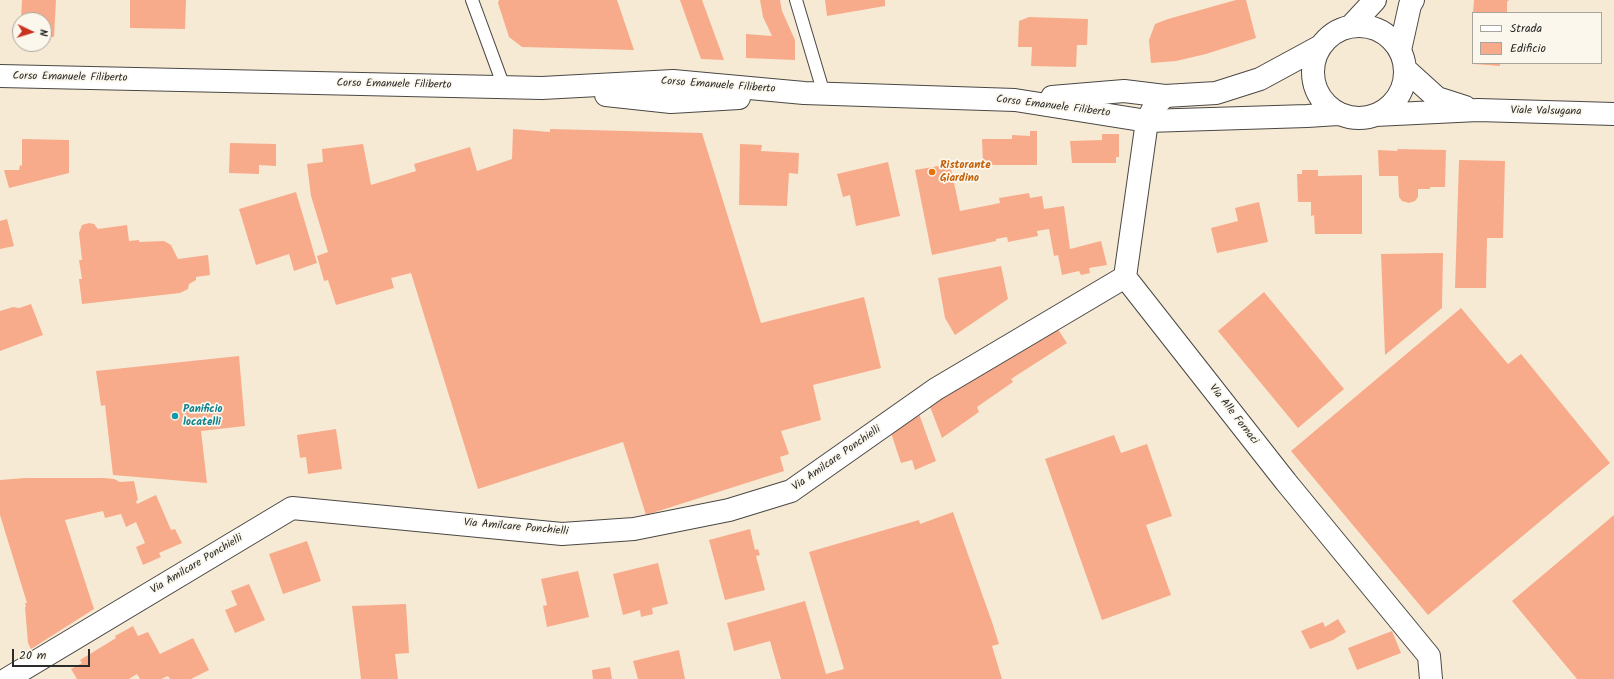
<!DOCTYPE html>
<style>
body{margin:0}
#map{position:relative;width:1614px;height:679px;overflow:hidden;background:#f7ead5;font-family:Kalam,sans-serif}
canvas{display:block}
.legend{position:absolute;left:1472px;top:12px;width:130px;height:52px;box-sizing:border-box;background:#fbf7ec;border:1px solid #a8a59f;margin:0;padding:5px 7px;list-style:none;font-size:12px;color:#2b2b2b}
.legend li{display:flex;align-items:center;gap:8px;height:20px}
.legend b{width:20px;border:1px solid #a8a59f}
.north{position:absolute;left:12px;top:12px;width:40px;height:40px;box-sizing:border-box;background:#fbf7ec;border:1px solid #a8a59f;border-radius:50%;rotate:94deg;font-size:11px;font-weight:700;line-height:16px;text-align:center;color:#2b2b2b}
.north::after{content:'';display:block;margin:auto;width:14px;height:18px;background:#c8321e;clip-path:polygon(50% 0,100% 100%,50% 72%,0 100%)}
.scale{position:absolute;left:12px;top:649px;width:78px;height:18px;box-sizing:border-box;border:2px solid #2b2b2b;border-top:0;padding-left:5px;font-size:12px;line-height:14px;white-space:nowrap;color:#2b2b2b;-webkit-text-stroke:3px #fbf7ec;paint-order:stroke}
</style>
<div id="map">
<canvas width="1614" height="679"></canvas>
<ul class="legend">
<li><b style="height:5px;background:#fff"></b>Strada</li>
<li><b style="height:11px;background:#f8ab8b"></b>Edificio</li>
</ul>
<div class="north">N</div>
<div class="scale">20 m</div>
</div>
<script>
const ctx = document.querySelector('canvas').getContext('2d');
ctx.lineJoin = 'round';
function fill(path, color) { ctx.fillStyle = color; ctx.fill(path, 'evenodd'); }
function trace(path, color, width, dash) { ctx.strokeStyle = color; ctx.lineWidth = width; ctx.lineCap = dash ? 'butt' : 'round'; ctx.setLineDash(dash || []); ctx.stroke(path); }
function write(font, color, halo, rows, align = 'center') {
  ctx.font = font + ' Kalam,sans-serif'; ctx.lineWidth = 3.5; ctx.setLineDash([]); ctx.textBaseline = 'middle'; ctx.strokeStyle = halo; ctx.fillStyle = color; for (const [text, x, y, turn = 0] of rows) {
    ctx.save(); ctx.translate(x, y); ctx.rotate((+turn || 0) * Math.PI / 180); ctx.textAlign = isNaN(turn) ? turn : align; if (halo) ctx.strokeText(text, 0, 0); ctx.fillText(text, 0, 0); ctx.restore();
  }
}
const building = new Path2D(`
 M22 0H56L54 37 44 36V20H21Z
 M130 0H186L185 29 130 28Z
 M499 0H617L634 50 522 47 509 37 498 3Z
 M680 0H702L724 60 701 59Z
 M760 0H780L782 11 795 40V60L746 58V34L772 36 763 17Z
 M825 0H885V6L827 16Z
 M1236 0H1246L1256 38 1206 54 1176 61 1151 63 1149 40 1155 24 1168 19Z
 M1474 0H1509L1507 2V13H1473Z
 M1029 17 1088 19 1087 45H1077L1076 67 1031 66 1032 47H1018L1019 21Z
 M1475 63H1500V66L1474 64Z
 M513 129 550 132V129L702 133 761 323 864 297 881 368 813 385 821 420 781 431 789 454 780 457 784 471 646 515 623 442 478 489 411 273 391 278 394 288 336 305 328 280 324 281 317 256 328 252 311 196 307 164 323 162 322 149 363 144 371 185 416 171 414 164 470 147 477 171 512 159Z
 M1030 131H1037V165H983L982 139H1012V135L1030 136Z
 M1102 134H1119V157H1116V163H1072L1070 141 1102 140Z
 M22 139 69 140V173L9 188 4 170H19L20 165 22 166Z
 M230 143 276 144V166L259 165V174L229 173Z
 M740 144 762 145 761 151 799 153 798 174 789 173 787 206 739 205Z
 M1397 149 1446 150 1445 187H1430V189H1418V197L1415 201 1409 203 1402 201 1399 197 1398 176H1379L1378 150 1398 151Z
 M1459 160 1505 161 1503 238H1487L1486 288H1455Z
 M888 162 900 216 856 226 850 195 843 197 837 174Z
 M950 164 960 211 1000 203 999 198 1029 193 1030 198 1042 196 1044 209 1064 206 1070 249 1101 241 1107 265 1089 268 1090 273 1081 275 1079 271 1062 275 1058 255 1054 256 1049 229 1037 231 1038 236 1008 242 1007 237 996 239V241L932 255 915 170Z
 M1302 170H1318V176L1362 175V234H1315L1314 215 1311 216V202H1298L1297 174H1302Z
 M296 192 317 263 294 271 289 254 256 265 239 209Z
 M1259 202 1268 242 1217 253 1211 228 1238 221 1235 208Z
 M7 219 14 246 0 249V221Z
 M89 223 94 224 98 229 127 225 129 241 139 240V242L164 241 171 245 178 259 208 255 210 275 196 277V280L189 284 188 289 180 293 82 304 79 279H82L79 260H82L79 233 82 225Z
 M1439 253H1443L1442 308 1385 355 1381 254Z
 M1001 266 1008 299 955 335 945 318 938 278Z
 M1264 292 1344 389 1298 428 1218 331Z
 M31 304 43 335 0 351V311L13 307 19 308Z
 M1461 308 1508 364 1521 354 1610 463 1428 615 1291 451Z
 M1053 322 1067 343 1011 379 1013 382 977 407 979 412 942 438 929 404Z
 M239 356 245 426 201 431 207 483 113 475 105 405 101 406 96 371Z
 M918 411 936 461 915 470 912 460 901 463 890 430Z
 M336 429 342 469 308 474 306 457 300 458 297 435Z
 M1114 435 1121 453 1147 444 1172 516 1146 525 1171 595 1102 620 1045 459Z
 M25 478H104L114 479 120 482 134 481 138 500 136 501 137 504 156 495 171 530 175 529 182 543 159 553 161 557 143 565 136 547 145 543 136 522 126 527 121 514 105 518 103 511 65 520 94 609 31 649 28 643 25 607H26L25 603H27L0 515V480Z
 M953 512 993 625 999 644 992 646 1002 679H781L770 641 734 651 727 623 805 601 826 674 844 669 809 552 919 520 920 524Z
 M1614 515V679H1577L1512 601Z
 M750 529 755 550 758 549 760 555 756 556 765 590 725 600 709 540Z
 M307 541 321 581 283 594 269 554Z
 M658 563 668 604 652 608 653 614 641 617 640 610 623 615 613 574Z
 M578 571 589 617 547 627 543 606 547 605 541 579Z
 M249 584 265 620 235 633 225 610 237 605 231 591Z
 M406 604 409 653 395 654 398 679H361L352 606Z
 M1338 619 1346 632 1333 640 1310 649 1301 631 1323 622 1325 627Z
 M133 626 138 636 148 632 160 654 193 638 209 670 191 679H170L168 676 161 679H140L137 674 129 679H77L71 669 82 663 80 660 116 638 115 636Z
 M1392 631 1401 653 1357 670 1348 648Z
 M679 650 685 679H638L633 661Z
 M610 667 612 679H593L592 670Z`);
const lane = new Path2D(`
 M472 0 504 87
 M796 0 824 94`);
const street = new Path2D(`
 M1165 96 1154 107 1147 121 1125 277 1286 482 1429 656 1431 679
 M7 679 292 508 562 534 634 529 729 510 791 491 936 389 1125 277`);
const secondary = new Path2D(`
 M1313 72a46 46 0 1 1 92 0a46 46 0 1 1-92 0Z
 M1351 26 1375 0
 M1400 50 1410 5 1413 0
 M1405 69 1437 98 1465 107
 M0 76 542 88 673 81 804 93 1015 100 1147 121 1307 116 1338 114
 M606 95 671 102 739 98
 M1052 97 1124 91 1165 96 1216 93 1260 79 1319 47
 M1375 115 1478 110 1614 114`);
const markers = [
 [932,172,4,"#e8710a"],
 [175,416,4,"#0f9aa8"]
];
const streetNames = [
 ["Corso Emanuele Filiberto",70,78,1],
 ["Corso Emanuele Filiberto",394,85,1],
 ["Corso Emanuele Filiberto",718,86,4],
 ["Corso Emanuele Filiberto",1053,107,7],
 ["Viale Valsugana",1546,112,1],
 ["Via Alle Fornaci",1233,415,52],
 ["Via Amilcare Ponchielli",837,459,-35],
 ["Via Amilcare Ponchielli",516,528,5],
 ["Via Amilcare Ponchielli",197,565,-31]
];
const foodNames = [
 ["Ristorante",940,166],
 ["Giardino",940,179]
];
const cultureNames = [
 ["Panificio",183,410],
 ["locatelli",183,423]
];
fill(building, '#f8ab8b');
trace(lane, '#4a4844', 14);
trace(street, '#4a4844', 24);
trace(secondary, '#4a4844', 24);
trace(lane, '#fff', 12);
trace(street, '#fff', 22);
trace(secondary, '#fff', 22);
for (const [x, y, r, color] of markers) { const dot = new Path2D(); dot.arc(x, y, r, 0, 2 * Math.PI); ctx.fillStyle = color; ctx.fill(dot); trace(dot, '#fbf7ec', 1.5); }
write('11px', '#2b2b2b', '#fbf7ec', streetNames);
write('bold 11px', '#c56008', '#fbf7ec', foodNames, 'left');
write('bold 11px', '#0d838f', '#fbf7ec', cultureNames, 'left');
</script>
